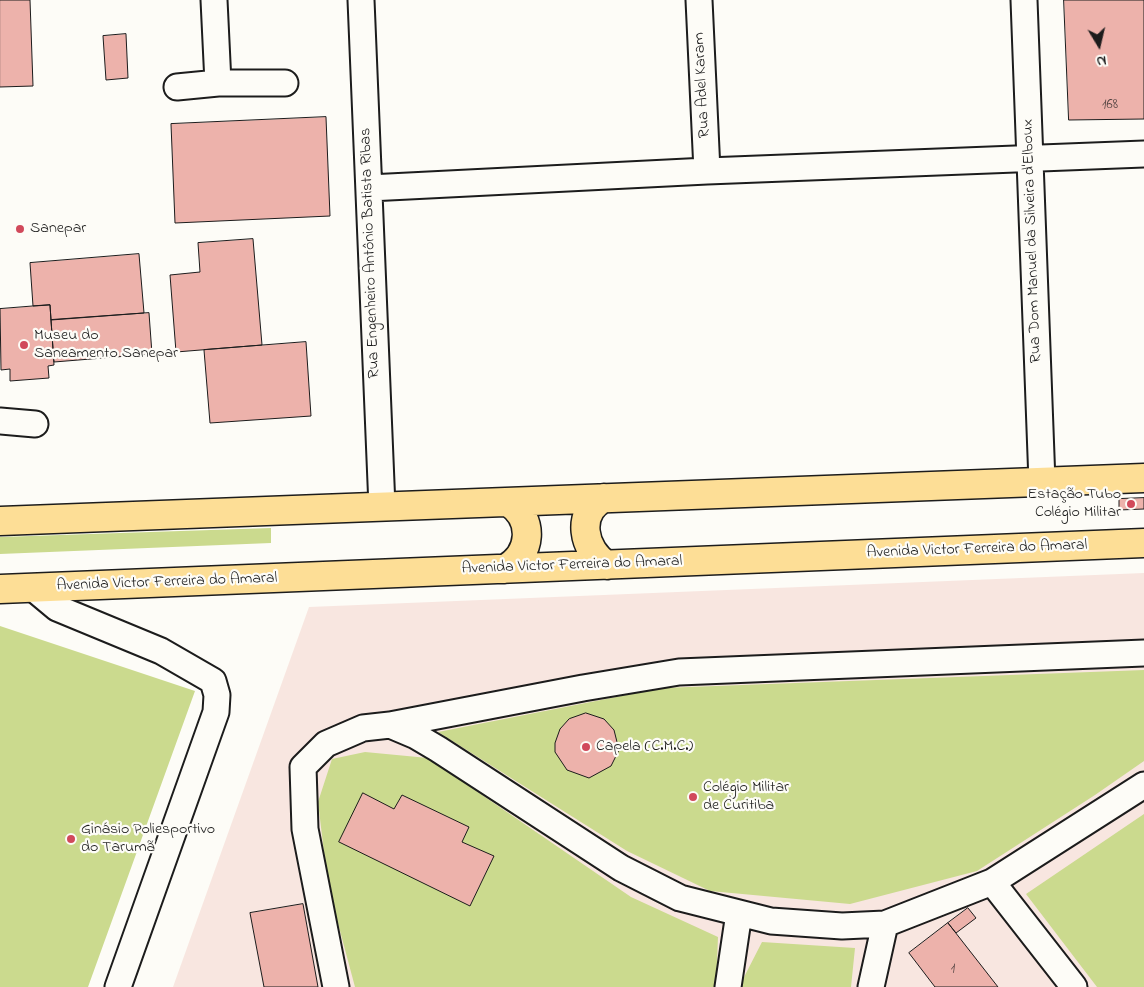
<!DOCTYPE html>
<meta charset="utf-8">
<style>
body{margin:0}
#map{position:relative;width:1144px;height:987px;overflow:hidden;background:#fdfcf7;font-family:"Indie Flower",sans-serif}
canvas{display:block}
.north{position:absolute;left:1074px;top:20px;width:50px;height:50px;-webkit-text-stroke:4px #fdfcf7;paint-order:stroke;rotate:171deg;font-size:14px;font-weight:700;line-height:20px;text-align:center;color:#1c1c1c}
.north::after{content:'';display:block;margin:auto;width:18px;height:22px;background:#1c1c1c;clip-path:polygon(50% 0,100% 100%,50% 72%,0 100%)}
</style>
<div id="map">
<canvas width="1144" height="987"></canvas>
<div class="north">N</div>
</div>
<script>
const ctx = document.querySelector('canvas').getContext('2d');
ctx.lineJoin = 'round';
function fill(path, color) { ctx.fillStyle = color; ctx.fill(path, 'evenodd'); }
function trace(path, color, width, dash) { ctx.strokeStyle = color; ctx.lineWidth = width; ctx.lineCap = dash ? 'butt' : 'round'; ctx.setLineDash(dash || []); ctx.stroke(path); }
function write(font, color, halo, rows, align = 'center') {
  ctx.font = font + ' "Indie Flower",sans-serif'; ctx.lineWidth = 4.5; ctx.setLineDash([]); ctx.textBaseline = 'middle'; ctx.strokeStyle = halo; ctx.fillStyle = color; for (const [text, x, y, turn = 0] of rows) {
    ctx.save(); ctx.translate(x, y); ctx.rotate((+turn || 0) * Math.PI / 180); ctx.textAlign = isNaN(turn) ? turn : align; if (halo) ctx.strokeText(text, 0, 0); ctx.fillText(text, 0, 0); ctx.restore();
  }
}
const built = new Path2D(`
 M1144 573V987H173L309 607Z`);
const green = new Path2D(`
 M271 528V543L0 554V537Z
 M0 626 195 691 88 987H0Z
 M1144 670V761L1095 795 977 871 850 904 710 891 627 851 438 732 662 688Z
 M365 752 428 758 631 897 718 937 716 987H355L328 886 318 802 332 759Z
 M1144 814V987H1097L1026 894Z
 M762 942 855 948 851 987H740L741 983Z`);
const building = new Path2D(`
 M0 0H30L33 86 0 87Z
 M1064 0H1144V119L1069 120Z
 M126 34 128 78 106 80 103 36Z
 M326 117 330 216 175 223 171 124Z
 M253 239 262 345 176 352 170 275 200 272 198 243Z
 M139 254 144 313 51 320 50 305 33 306 30 263Z
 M50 305 54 365 48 366 49 378 10 381V369L1 370 0 309Z
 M149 313 152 354 54 362 51 320Z
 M306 342 311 416 210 423 204 350Z
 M1144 498V509L1119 510V499Z
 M586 713 604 719 614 730 619 750 611 766 589 778 567 770 555 752V743L560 729 569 719Z
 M363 793 394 809 402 795 469 827 462 842 494 856 470 906 339 842Z
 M303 904 318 987H264L250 913Z
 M968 908 976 918 956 933 948 923Z
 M948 923 998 987H935L909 953Z`);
const minor = new Path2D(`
 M214 0 218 83H285
 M361 0 382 507
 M699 0 707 171
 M1024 0 1042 482
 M177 87 218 83
 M369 188 707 171 1144 154
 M0 421 35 424
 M33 588 57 608 161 651 213 681 217 695 216 712 118 987
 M390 725 583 688 679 672 1144 653
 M992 882 1074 987
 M336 987 305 829 303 767 326 744 363 728 390 725 416 736 438 749 621 868 680 898 771 921 842 926 885 924 992 882 1144 785
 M728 987 739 913
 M871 987 885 924`);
const highway = new Path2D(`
 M604 498C575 512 583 551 607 565
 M0 521 1144 478
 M505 569C532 554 535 519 508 502
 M0 589 1144 543`);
const markers = [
 [20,229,5,"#d1495b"],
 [24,345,5,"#d1495b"],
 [1131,504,5,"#d1495b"],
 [586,747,5,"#d1495b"],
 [693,797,5,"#d1495b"],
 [71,839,5,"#d1495b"]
];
const numberNames = [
 ["168",1110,106],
 ["1",953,970]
];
const streetNames = [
 ["Rua Adel Karam",703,85,-93],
 ["Rua Dom Manuel da Silveira d'Elboux",1033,241,-92],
 ["Rua Engenheiro Antônio Batista Ribas",371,253,-92],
 ["Avenida Victor Ferreira do Amaral",977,550,-2],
 ["Avenida Victor Ferreira do Amaral",572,566,-2],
 ["Avenida Victor Ferreira do Amaral",167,583,-2]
];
const poiNames = [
 ["Sanepar",30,229],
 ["Museu do",34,336],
 ["Saneamento Sanepar",34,354],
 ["Estação Tubo",1121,495,"right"],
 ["Colégio Militar",1121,513,"right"],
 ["Capela (C.M.C.)",596,747],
 ["Colégio Militar",703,788],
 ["de Curitiba",703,806],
 ["Ginásio Poliesportivo",81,830],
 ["do Tarumã",81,848]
];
fill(built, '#f8e6e0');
fill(green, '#cbda8e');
fill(building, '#edb2ab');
trace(building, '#1c1c1c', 1);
trace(minor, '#1c1c1c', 29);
trace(highway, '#1c1c1c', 31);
trace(minor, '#fdfcf7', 25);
trace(highway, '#fdde96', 28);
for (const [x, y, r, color] of markers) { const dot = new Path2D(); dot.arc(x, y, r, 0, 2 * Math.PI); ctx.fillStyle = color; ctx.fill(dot); trace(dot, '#fdfcf7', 2); }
write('14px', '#504240', null, numberNames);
write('16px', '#1c1c1c', '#fdfcf7', streetNames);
write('16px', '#1c1c1c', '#fdfcf7', poiNames, 'left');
</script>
